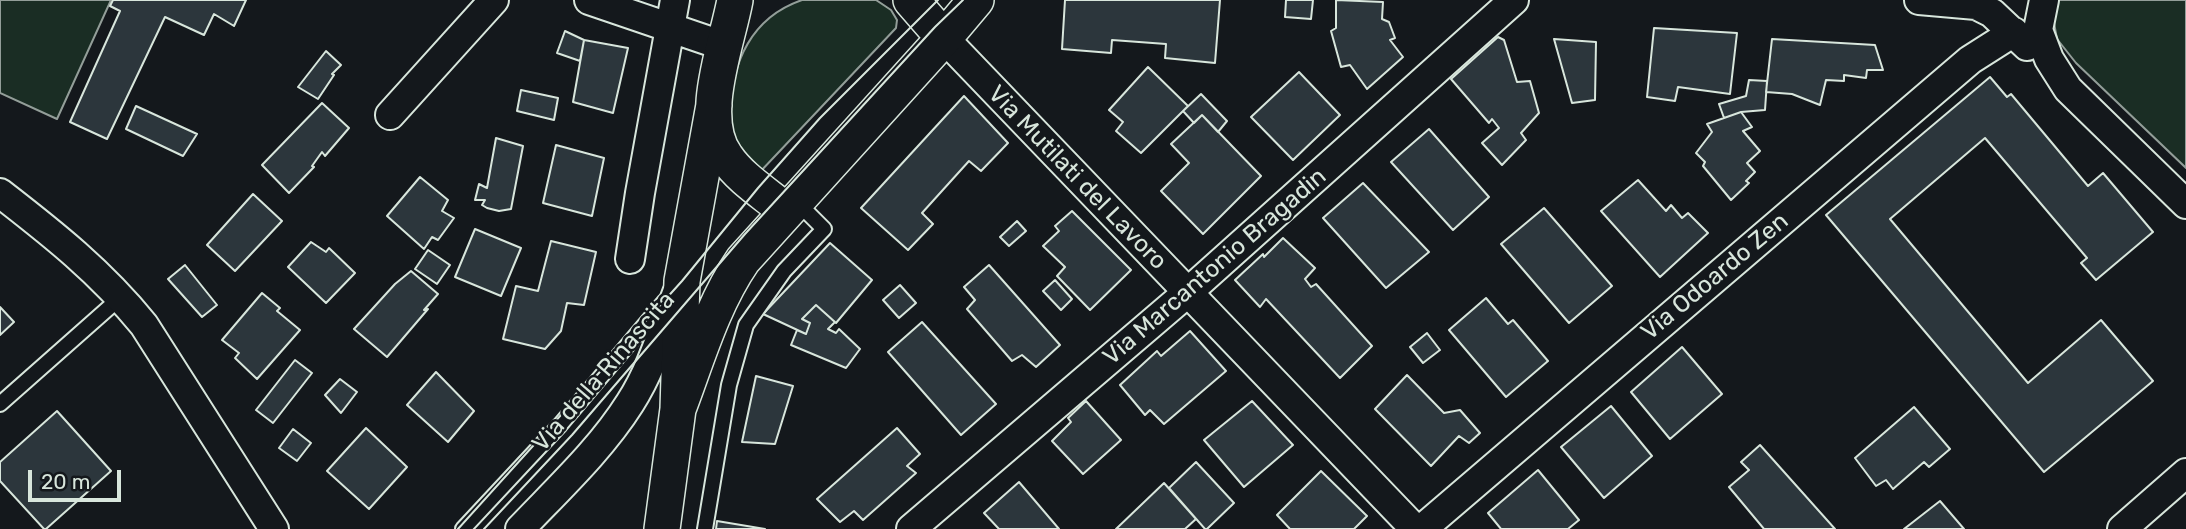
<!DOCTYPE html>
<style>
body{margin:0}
#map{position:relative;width:2186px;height:529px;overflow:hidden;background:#14181c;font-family:Rubik,sans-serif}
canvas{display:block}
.scale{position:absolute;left:28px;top:470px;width:93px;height:32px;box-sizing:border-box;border:4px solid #d8e6dc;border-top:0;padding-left:9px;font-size:21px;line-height:24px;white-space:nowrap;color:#d8e6dc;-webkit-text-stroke:5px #14181c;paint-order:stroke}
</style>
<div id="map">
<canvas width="2186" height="529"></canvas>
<div class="scale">20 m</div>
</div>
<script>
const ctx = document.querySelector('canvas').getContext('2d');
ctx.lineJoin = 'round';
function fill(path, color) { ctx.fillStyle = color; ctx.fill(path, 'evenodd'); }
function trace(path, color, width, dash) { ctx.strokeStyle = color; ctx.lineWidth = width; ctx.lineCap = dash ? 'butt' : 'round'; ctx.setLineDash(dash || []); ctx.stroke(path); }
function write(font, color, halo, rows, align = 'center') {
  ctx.font = font + ' Rubik,sans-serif'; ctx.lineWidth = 5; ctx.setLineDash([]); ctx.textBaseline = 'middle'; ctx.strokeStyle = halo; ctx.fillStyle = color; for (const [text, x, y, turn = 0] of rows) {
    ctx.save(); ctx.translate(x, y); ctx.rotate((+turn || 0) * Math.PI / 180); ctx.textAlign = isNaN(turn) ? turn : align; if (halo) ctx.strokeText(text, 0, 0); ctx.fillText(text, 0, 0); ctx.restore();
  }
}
const green = new Path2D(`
 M0 0H111L57 119 0 93Z
 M802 0H876L891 10 897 20 896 28 759 173C753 165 733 142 731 134 729 127 731 118 731 112 731 62 752 17 802 0Z
 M2055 0H2186V168L2076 63 2057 39 2051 7Z`);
const building = new Path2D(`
 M113 0H246L234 26 214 14 204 35 165 17 107 139 70 122 120 11 110 6Z
 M1065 0H1220L1215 63 1165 58 1166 44 1112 40 1111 53 1062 49Z
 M1286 0H1313L1311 19 1285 17Z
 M1336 0 1383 2 1382 19 1389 22 1395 38 1390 40 1403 57 1367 89 1350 65 1341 67 1331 31 1336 28Z
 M1654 28 1737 33 1730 94 1678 87 1675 101 1647 97Z
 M565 31 584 40 580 61 557 53Z
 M1498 37 1504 40 1517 82 1530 81 1539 113 1521 133 1526 140 1502 165 1482 143 1499 128 1492 119 1489 123 1451 79Z
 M1554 39 1596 42 1595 100 1572 103Z
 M1772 39 1875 45 1883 70H1867L1866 78 1844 75V81L1826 80 1820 105 1792 94 1766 92Z
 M584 40 628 48 613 113 573 102Z
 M326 51 341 65 332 74 334 75 318 99 298 87Z
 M1148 67 1188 106 1141 153 1116 131 1123 122 1109 110Z
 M1299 72 1340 115 1293 160 1251 117Z
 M1990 77 2007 97 2011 94 2088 186 2103 173 2153 232 2096 280 2081 263 2087 258 1985 138 1890 219 2028 383 2101 320 2153 381 2044 472 1826 215Z
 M1749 80 1767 81 1765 110 1741 112 1724 118 1719 104 1746 96Z
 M521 90 558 98 554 120 517 111Z
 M1201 94 1227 121 1218 132 1202 115 1194 123 1183 111Z
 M964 96 1008 143 981 171 969 161 922 213 933 224 908 250 861 208Z
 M322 103 349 128 325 156 322 152 312 166 314 167 289 193 262 165Z
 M136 106 197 134 183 156 126 129Z
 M1741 112 1752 127 1743 131 1760 151 1747 163 1755 172 1746 181 1749 183 1731 200 1703 166 1705 162 1696 153 1712 132 1707 124Z
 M1202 115 1261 176 1203 234 1161 191 1189 163 1171 144Z
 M1429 129 1489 197 1453 230 1391 162Z
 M496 138 523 146 511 209 499 211 487 208 482 205 485 200H475L479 184 487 188Z
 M556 145 604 158 592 216 543 203Z
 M420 177 448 200 442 211 454 218 438 240 432 237 424 249 387 216Z
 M1638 180 1666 211 1671 205 1682 218 1688 213 1708 233 1660 277 1601 211Z
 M1363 183 1429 252 1386 288 1323 218Z
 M253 194 282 221 235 271 207 245Z
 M1544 208 1612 286 1569 323 1501 244Z
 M1072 211 1131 270 1090 310 1057 276 1065 267 1043 246 1059 231 1055 226Z
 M1017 221 1026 231 1009 246 1000 237Z
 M475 229 521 248 501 296 455 277Z
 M1283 238 1315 268 1305 279 1311 287 1316 284 1372 346 1340 378 1266 299 1260 307 1235 280 1263 254 1264 257Z
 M551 241 596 252 584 305 567 303 561 331 545 349 503 339 516 286 538 291Z
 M311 242 326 252 329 248 355 273 326 303 288 267Z
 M830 243 872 280 836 323 816 305 802 319 810 323 806 334 763 314Z
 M428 250 450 265 437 284 415 269Z
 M185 265 217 305 202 317 168 279Z
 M989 265 1060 345 1036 367 1022 355 1012 361 967 309 975 300 964 287Z
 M411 271 438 294 424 310 428 309 387 357 354 329 395 284Z
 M1055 280 1072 299 1061 310 1043 291Z
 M900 285 916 303 899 318 883 300Z
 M262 293 280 308 277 311 300 330 257 379 235 358 239 353 222 340Z
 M1486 298 1508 324 1513 320 1548 361 1506 397 1449 330Z
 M816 305 835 322 828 329 836 333 839 329 860 349 846 368 791 345 797 330 806 334 810 323 802 319Z
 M0 307 14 322 0 335Z
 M922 322 996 404 961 435 888 352Z
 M1190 331 1226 371 1164 424 1150 410 1145 415 1120 385 1157 351 1161 356Z
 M1427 333 1440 350 1423 363 1410 347Z
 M1682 347 1722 394 1670 439 1631 392Z
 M295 360 312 373 273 423 256 410Z
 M436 372 474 411 448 442 407 405Z
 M1407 375 1444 413 1460 410 1480 433 1469 443 1459 436 1431 466 1375 409Z
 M756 376 793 386 775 444 742 442Z
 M340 379 357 392 341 413 325 395Z
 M1086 401 1121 440 1083 474 1052 441 1071 422 1068 418Z
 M1252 401 1293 445 1244 487 1204 440Z
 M1611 406 1652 456 1604 498 1561 447Z
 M1914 407 1950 449 1929 467 1924 462 1893 489 1886 480 1876 486 1855 458Z
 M57 411 111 471 46 529H44L0 481V462Z
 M366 428 407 467 369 509 327 471Z
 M897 428 920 454 907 466 916 473 863 520 854 511 840 522 817 499Z
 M293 429 311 443 297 461 279 448Z
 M1760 445 1835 529H1764L1729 487 1749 470 1741 462Z
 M1196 462 1234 503 1207 529H1205L1169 488Z
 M1538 470 1579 520 1568 529H1501L1488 513Z
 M1321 471 1367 516 1354 529H1290L1277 515Z
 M1019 482 1059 529H999L984 513Z
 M1164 483 1196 519 1185 529H1116Z
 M1940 501 1964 529H1904Z
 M717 521 765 529H716Z`);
const service = new Path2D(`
 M0 404 121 297
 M463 529 560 425 665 301
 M705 529 729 385 746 325 784 271 824 229 796 201`);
const minor = new Path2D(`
 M589 0 724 46
 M1919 0 1976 5 1992 13 2027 46
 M2044 0 2038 30 2049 59 2068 89 2186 204
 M944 38 1415 529
 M390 115 494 0
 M0 193C53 234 101 272 144 325L274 529
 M630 259 640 193 675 0
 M520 529C558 489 601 449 630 403 652 369 663 330 677 293
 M911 529 1187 293 1514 0
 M1422 529 1970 60 2014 32
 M2122 529 2186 473`);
const tertiary = new Path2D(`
 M735 0C727 44 697 118 726 157 741 179 766 194 786 211
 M911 0 944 38
 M678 409C697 359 712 305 743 260L944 38 976 0
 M662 529 678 409 682 281 714 105`);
const tram = new Path2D(`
 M458 529 682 281 758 188 820 118 938 0
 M484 529 572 435 745 234 935 27 963 0`);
const streetNames = [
 ["Via Mutilati del Lavoro",1077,178,46],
 ["Via Marcantonio Bragadin",1215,267,-41],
 ["Via Odoardo Zen",1715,277,-40],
 ["Via della Rinascita",604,372,-49]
];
fill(green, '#1a2d24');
trace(green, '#939e99', 2);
fill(building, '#2c363c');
trace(building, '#d8e6dc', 2);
trace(service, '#d8e6dc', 18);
trace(minor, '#d8e6dc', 32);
trace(tertiary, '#d8e6dc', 38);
trace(service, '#14181c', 14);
trace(minor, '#14181c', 28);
trace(tertiary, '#14181c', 35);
trace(tram, '#d8e6dc', 2);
write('24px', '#d8e6dc', '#14181c', streetNames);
</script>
